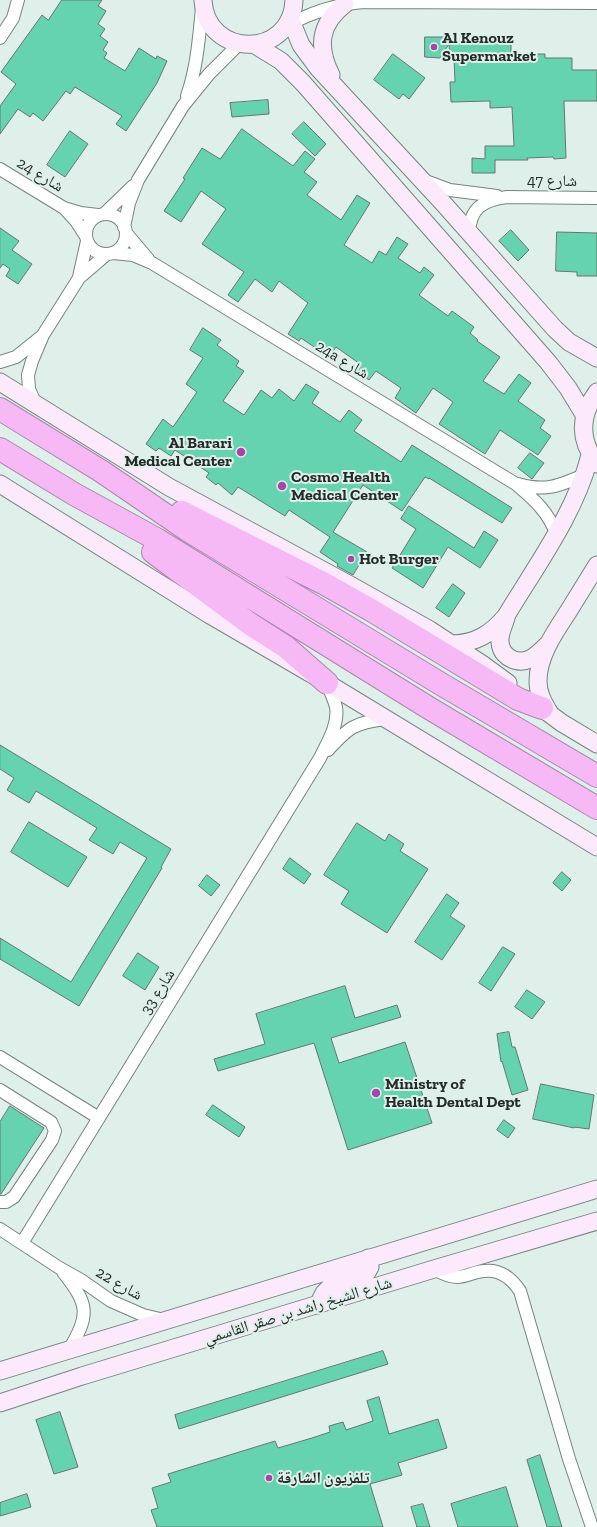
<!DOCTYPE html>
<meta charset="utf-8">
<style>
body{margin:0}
canvas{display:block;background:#def0e9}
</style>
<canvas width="597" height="1527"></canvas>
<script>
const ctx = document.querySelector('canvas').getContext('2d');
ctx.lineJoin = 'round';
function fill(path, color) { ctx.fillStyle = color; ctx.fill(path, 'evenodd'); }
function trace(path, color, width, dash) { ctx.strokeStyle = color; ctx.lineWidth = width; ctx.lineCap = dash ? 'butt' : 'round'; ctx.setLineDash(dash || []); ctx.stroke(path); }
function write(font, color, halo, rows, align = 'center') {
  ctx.font = font + ' "Zilla Slab","Noto Naskh Arabic",serif'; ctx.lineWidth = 4; ctx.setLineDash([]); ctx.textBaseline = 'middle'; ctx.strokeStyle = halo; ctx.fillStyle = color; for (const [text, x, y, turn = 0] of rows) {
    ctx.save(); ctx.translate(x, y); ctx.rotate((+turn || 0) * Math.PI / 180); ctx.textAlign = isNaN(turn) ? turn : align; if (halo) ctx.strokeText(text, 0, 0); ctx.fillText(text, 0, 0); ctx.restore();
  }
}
const building = new Path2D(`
 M62 0H102L98 6 106 11 98 24 105 29 100 36 108 42 103 50 107 53 104 58 125 71 139 48 156 59 157 56 167 61 157 83 126 131 116 124 122 116 75 87 70 94 66 91 43 121 33 113 30 117 18 109 0 134V106L16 84 1 72 42 15 48 20Z
 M425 37H444L443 43 511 42V54H545V58H572V70H597V101H564L566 158 554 159 553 157 527 158 528 160H495V173H472V158L485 159V146H514L512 107 490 108V101L451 102 450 82H455L454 58H450L449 44 440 58 425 57Z
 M393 54 425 78 409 99 403 94 399 99 374 80Z
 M268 100 269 114 232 117 230 103Z
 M304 122 326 144 315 156 292 134Z
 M242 129 293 166 305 151 315 159 304 172 317 182 307 195 341 220 357 195 370 203 344 245 372 263 379 251 386 255 397 237 408 244 398 258 420 273 424 267 434 275 419 295 448 316 452 311 474 327 470 333 478 340 477 341 500 357 483 381 504 394 519 374 531 383 518 401 545 420 540 428 551 436 538 455 500 430 485 454 439 424 453 402 433 388 416 413 395 398 401 388 376 371 369 380 356 371 360 364 336 347 329 357 301 338 299 341 288 334 308 303 279 281 272 292 255 279 238 302 228 295 244 272 202 244 226 209 201 191 181 222 164 211 185 179 183 178 202 148 220 159Z
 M70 131 88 144 65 177 47 165Z
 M0 228 19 241 12 250 32 264 18 284 6 276 10 269 3 264 0 268Z
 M511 230 529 250 518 261 499 241Z
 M557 232 597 233V276H577V272L556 271Z
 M203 328 221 340 217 345 239 361 236 366 244 371 223 401 244 415 261 390 272 398 279 389 294 401 306 384 319 392 312 403 340 422 349 410 362 420 354 431 401 462 412 445 512 508 502 523 429 478V479L425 477 402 511 363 485 333 532 367 552 353 575 337 566 338 564 320 552 330 537 289 510 285 516 238 487 232 495 218 483 216 485 206 477 209 473 175 450 171 456 159 448 156 451 146 444 163 419 173 427 197 392 186 384 203 358 190 350Z
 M530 453 544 463 532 479 518 468Z
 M409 506 474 548 484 531 498 540 480 568 448 547 423 588 392 568 416 529 401 519Z
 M453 584 465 593 449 617 436 608Z
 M0 745 171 849 161 867 162 868 79 1006 0 959V938L71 982 147 858 120 842 113 854 89 840 97 828 36 791 29 803 7 790 14 778 0 769Z
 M29 822 87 857 68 887 11 852Z
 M357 823 385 841 389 834 404 844 400 851 428 869 387 933 341 904 349 891 324 875Z
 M290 858 311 874 304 884 283 869Z
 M562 872 571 880 562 891 553 883Z
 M207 875 220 885 211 896 199 886Z
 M447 894 459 903 450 916 465 926 442 960 415 942Z
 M503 947 515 954 491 991 479 983Z
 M138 953 159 967 145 990 123 976Z
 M345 986 355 1018 397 1005 401 1017 331 1038 339 1063 405 1042 432 1123 348 1150 314 1043 218 1071 214 1059 265 1044 256 1014Z
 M527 990 545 1002 532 1019 515 1007Z
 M509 1032 512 1047H515L528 1090 512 1095 502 1061 501 1062 497 1034Z
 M541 1084 594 1095 589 1129 574 1127V1128L533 1119Z
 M213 1105 245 1127 239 1137 206 1115Z
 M10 1106 44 1128 1 1194H0V1122Z
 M504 1120 515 1128 508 1138 497 1130Z
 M383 1351 388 1364 179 1429 175 1415Z
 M379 1397 389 1434 438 1419 447 1448 398 1463 402 1475 370 1484 383 1527H157L151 1510 158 1508 152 1488 171 1482 168 1474 275 1441 278 1448 312 1438 330 1432 329 1426 343 1422 346 1430 373 1421 367 1401Z
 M60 1412 78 1467 54 1474 36 1420Z
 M540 1455 562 1527H547L527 1460Z
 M506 1487 518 1527H458L451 1504Z
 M27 1494 31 1507 0 1516V1503Z
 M423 1504 430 1527H417L411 1507Z`);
const street = new Path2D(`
 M286 26C310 13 336 4 364 2L597 3
 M0 38 13 18 18 0
 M187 96C197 67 199 38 202 8
 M0 169 64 208 81 213 98 215
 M426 181 450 190 497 196
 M65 209 76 221 85 235
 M86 234a20 20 0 1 1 40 0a20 20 0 1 1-40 0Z
 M104 214 133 186
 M124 227 129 203 138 180 183 106 209 74 239 44
 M126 233 148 259
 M469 233C470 208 483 200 507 197L597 198
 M113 253 133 255 152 263 516 484C534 500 547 510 556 533
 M79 277 87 241
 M0 362 16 357 41 337
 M36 405 29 389 28 375 32 361 43 335 79 278 107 254
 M518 484C545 492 559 486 584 475
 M328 750C349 727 354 723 385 719
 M0 1057 99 1118
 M0 1090 51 1122 55 1131 52 1140 14 1197 6 1202H0
 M0 1229 58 1267 81 1280 111 1301 143 1315 164 1320
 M22 1243 320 758C327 743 339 725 336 707 334 699 330 691 327 683
 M434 1269C441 1273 449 1277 457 1277 467 1277 475 1271 484 1271 500 1269 512 1279 520 1291L569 1459 592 1527
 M63 1272C89 1305 90 1314 69 1350`);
const secondary = new Path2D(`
 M203 0C206 59 292 59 294 0
 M290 18 301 45 318 68 443 203 555 329 569 342 597 358
 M255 45 281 61 303 83 548 362 568 388 585 416
 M331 75C317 47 319 24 345 4
 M0 382 169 487 352 586 430 630 482 664 508 683
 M597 464C579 440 579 416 597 392
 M0 484 210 615 327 683 597 847
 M506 618C504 625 499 634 500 642 501 657 517 665 530 659 536 656 542 650 547 645
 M453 644C476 643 491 634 506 616 536 566 576 512 590 455
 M532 701 562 723 597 744
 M549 712C543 702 538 693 538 681 538 656 555 632 568 612 578 596 587 581 597 565
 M318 1305 324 1293 329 1288 366 1274 370 1267 368 1258
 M0 1371 597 1189
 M0 1403 82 1376 434 1269 597 1221`);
const highway = new Path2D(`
 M0 409 101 471 186 529 441 684 597 776
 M0 449 74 494 158 540 429 708 597 808
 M182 512 325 584 371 610 518 699 542 708
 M153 552 250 624 286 647 327 683`);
const markers = [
 [434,47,4,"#a844aa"],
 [241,452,5,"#a844aa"],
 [282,486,5,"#a844aa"],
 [351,559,4,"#a844aa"],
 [376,1093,5,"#a844aa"],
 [269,1478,4,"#a844aa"]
];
const poiNames = [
 ["Al Kenouz",442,38],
 ["Supermarket",442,56],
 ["Al Barari",232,443,"right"],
 ["Medical Center",232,461,"right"],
 ["Cosmo Health",291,477],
 ["Medical Center",291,495],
 ["Hot Burger",359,559],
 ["Ministry of",385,1084],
 ["Health Dental Dept",385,1102],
 ["تلفزيون الشارقة",277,1478]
];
const streetNames = [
 ["شارع 24",40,175,31],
 ["شارع 47",552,181],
 ["24a شارع",342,360,31],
 ["شارع 33",158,992,-58],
 ["شارع 22",119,1284,30],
 ["شارع الشيخ راشد بن صقر القاسمي",298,1311,-17]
];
fill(building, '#65d3b0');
trace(building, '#667670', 1);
trace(street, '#75857f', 14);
trace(secondary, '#75857f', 19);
trace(highway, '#ac87ae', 24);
trace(street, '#fff', 12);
trace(secondary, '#fceafc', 17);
trace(highway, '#f6b9f6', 22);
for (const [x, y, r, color] of markers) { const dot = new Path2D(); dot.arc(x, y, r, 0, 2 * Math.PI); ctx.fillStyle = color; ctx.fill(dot); trace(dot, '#def0e9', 1.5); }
write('bold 16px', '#242b29', '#def0e9', poiNames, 'left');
write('16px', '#242b29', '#def0e9', streetNames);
</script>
